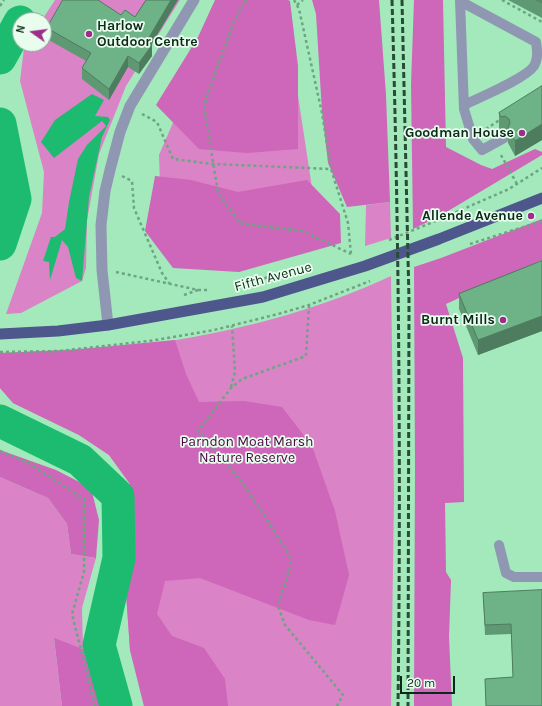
<!DOCTYPE html>
<style>
body{margin:0}
#map{position:relative;width:542px;height:706px;overflow:hidden;background:#a3e9bc;font-family:Karla,sans-serif}
canvas{display:block}
.north{position:absolute;left:12px;top:12px;width:40px;height:40px;box-sizing:border-box;background:#e9fdef;border:1px solid #91a899;border-radius:50%;rotate:284deg;font-size:11px;font-weight:700;line-height:16px;text-align:center;color:#0c2918}
.north::after{content:'';display:block;margin:auto;width:14px;height:18px;background:#9d2c8a;clip-path:polygon(50% 0,100% 100%,50% 72%,0 100%)}
.scale{position:absolute;left:400px;top:676px;width:55px;height:18px;box-sizing:border-box;border:2px solid #0c2918;border-top:0;padding-left:5px;font-size:12px;line-height:14px;white-space:nowrap;color:#0c2918;-webkit-text-stroke:3px #e9fdef;paint-order:stroke}
</style>
<div id="map">
<canvas width="542" height="706"></canvas>
<div class="north">N</div>
<div class="scale">20 m</div>
</div>
<script>
const ctx = document.querySelector('canvas').getContext('2d');
ctx.lineJoin = 'round';
function fill(path, color) { ctx.fillStyle = color; ctx.fill(path, 'evenodd'); }
function trace(path, color, width, dash) { ctx.strokeStyle = color; ctx.lineWidth = width; ctx.lineCap = dash ? 'butt' : 'round'; ctx.setLineDash(dash || []); ctx.stroke(path); }
function write(font, color, halo, rows, align = 'center') {
  ctx.font = font + ' Karla,sans-serif'; ctx.lineWidth = 3.5; ctx.setLineDash([]); ctx.textBaseline = 'middle'; ctx.strokeStyle = halo; ctx.fillStyle = color; for (const [text, x, y, turn = 0] of rows) {
    ctx.save(); ctx.translate(x, y); ctx.rotate((+turn || 0) * Math.PI / 180); ctx.textAlign = isNaN(turn) ? turn : align; if (halo) ctx.strokeText(text, 0, 0); ctx.fillText(text, 0, 0); ctx.restore();
  }
}
const green = new Path2D(`
 M55 0H180L126 86 99 154 87 220 86 268 82 281 21 313 6 314 42 213 44 172 20 81 24 48 26 44H44V20H42Z
 M226 0 286 17 316 214 162 243 159 155Z
 M390 202 391 238 365 246 366 205Z
 M391 276 394 496 391 706H144L130 650 126 593 133 548 130 484 109 455 79 435 13 403 0 388V353C59 350 118 348 176 340 250 328 324 307 391 276Z
 M0 477 48 498 67 524 71 554 96 558 82 608 83 649 54 639 62 706H0Z`);
const forest = new Path2D(`
 M215 0H288L290 1 298 66V149L247 153 199 149 156 105 198 37Z
 M312 0H379L386 95 390 202 347 207 328 163 322 112 316 14Z
 M414 0H443L446 147 481 165 492 169 535 149 542 152V155L438 217 413 229 411 85Z
 M155 176 191 180 238 192 307 180 340 214 341 243 239 272 173 268 145 231Z
 M542 219V260L446 304 463 358 464 502 445 503 446 572 451 580 449 637 452 706H414L415 468 414 267 441 258Z
 M175 340 186 374 199 402 244 401 282 407 312 446 335 511 349 575 335 625 309 620 200 578 165 581 157 614 172 636 204 648 225 679 228 706H144L130 650 126 593 133 548 130 484 109 455 79 435 13 403 0 388V353L70 350Z
 M0 450 56 470 91 488 99 520 96 558 71 554 67 524 48 498 0 477Z
 M54 638 83 649 100 706H62Z`);
const water = new Path2D(`
 M92 94 104 100 95 116 108 117 110 120 102 137 89 197 82 281 76 278 68 247 62 240 50 280 49 262 43 261 51 237H55L65 229 69 202 78 159 87 145 106 126 102 121 54 158 41 142 55 120Z`);
const stream = new Path2D(`
 M0 148H5`);
const river = new Path2D(`
 M0 58 20 22
 M0 124 15 199 0 244
 M0 421 80 460 118 496 119 558 99 645 116 706`);
const path = new Path2D(`
 M246 0 234 21 204 105 218 193 240 223 269 227 303 231 351 254
 M294 0 299 9 322 113 331 169 348 223 351 254
 M502 0 542 22
 M297 5 303 0
 M0 6 4 0
 M142 114 157 122 173 159 213 164 331 169
 M486 129 501 119
 M501 155 517 184
 M122 176 132 181 134 208 162 273 169 283
 M389 240 438 220 509 189 542 168
 M470 244 542 221
 M116 272 198 290H209
 M247 283 295 270
 M184 295 198 290
 M309 305 306 356 242 379 231 388 198 431 243 483 289 554 291 564 278 606 285 625 343 695 337 706
 M0 352 59 351 149 341 214 330 278 314 309 305 370 281
 M231 387 235 372 232 326
 M0 451 30 464 84 499V572L72 614 95 706`);
const service = new Path2D(`
 M460 0 464 109 473 139 482 150 504 138
 M460 1 536 42C537 49 539 58 534 66 525 79 480 97 464 105
 M499 545 506 573 514 577H542`);
const minor = new Path2D(`
 M108 325 102 270 101 225 105 191 110 170 120 132 130 106 194 0`);
const trunk = new Path2D(`
 M0 334 58 331 108 325 263 297 365 266 439 239 542 198`);
const rail = new Path2D(`
 M392 0C399 235 401 471 398 706
 M402 0 409 300 408 706`);
const wall = new Path2D(`
 M146 0H178L151 45 152 56 139 74 128 67 109 100 82 79V68L86 61 47 39V28L121 15 135 17Z
 M508 0H542V18Z
 M542 86V140L515 156 508 143V133L505 132H501L499 128V113Z
 M542 261V331L478 355 459 309V294Z
 M542 590V706H486L485 679 513 677 511 634 485 635 483 593Z`);
const shadedWall = new Path2D(`
 M171 0H178L148 50 152 45V56L139 74V63L147 41Z
 M128 56V67L109 100V89Z
 M542 124V140L515 156V141Z
 M542 316V331L478 355V340Z`);
const building = new Path2D(`
 M63 0H98L121 15 125 10 135 17 146 0H171L147 41 152 45 139 63 128 56 109 89 82 68 91 53 47 28Z
 M537 0H542V2Z
 M542 86V124L515 141 508 128 510 123 509 119 505 116 501 117 499 113Z
 M542 261V316L478 340 459 294Z
 M542 590V706H486L485 679 513 677 511 624 485 625 483 593Z`);
const markers = [
 [89,34,4,"#9d2c8a"],
 [522,133,4,"#9d2c8a"],
 [531,216,4,"#9d2c8a"],
 [503,320,4,"#9d2c8a"]
];
const poiNames = [
 ["Harlow",97,26,"left"],
 ["Outdoor Centre",97,42,"left"],
 ["Goodman House",514,133],
 ["Allende Avenue",523,216],
 ["Burnt Mills",495,320]
];
const streetNames = [
 ["Fifth Avenue",273,277,-15]
];
const parkNames = [
 ["Parndon Moat Marsh",247,442],
 ["Nature Reserve",247,458]
];
fill(green, '#da83c6');
fill(forest, '#ce66b9');
fill(water, '#1dbb6f');
trace(stream, '#1dbb6f', 5.5);
trace(river, '#1dbb6f', 33);
trace(path, '#6da582', 2.5, [3, 3]);
trace(service, '#9097b3', 10);
trace(minor, '#9097b3', 11);
trace(trunk, '#4e578c', 11);
trace(rail, '#284c36', 3, [6, 3]);
fill(wall, '#5f9974');
fill(shadedWall, '#4d7d5e');
fill(building, '#6eb287');
trace(building, '#4d7d5e', 1);
for (const [x, y, r, color] of markers) { const dot = new Path2D(); dot.arc(x, y, r, 0, 2 * Math.PI); ctx.fillStyle = color; ctx.fill(dot); trace(dot, '#e9fdef', 1.5); }
write('bold 14px', '#0c2918', '#e9fdef', poiNames, 'right');
write('14px', '#0c2918', '#e9fdef', streetNames);
write('14px', '#4c0941', '#e9fdef', parkNames);
</script>
